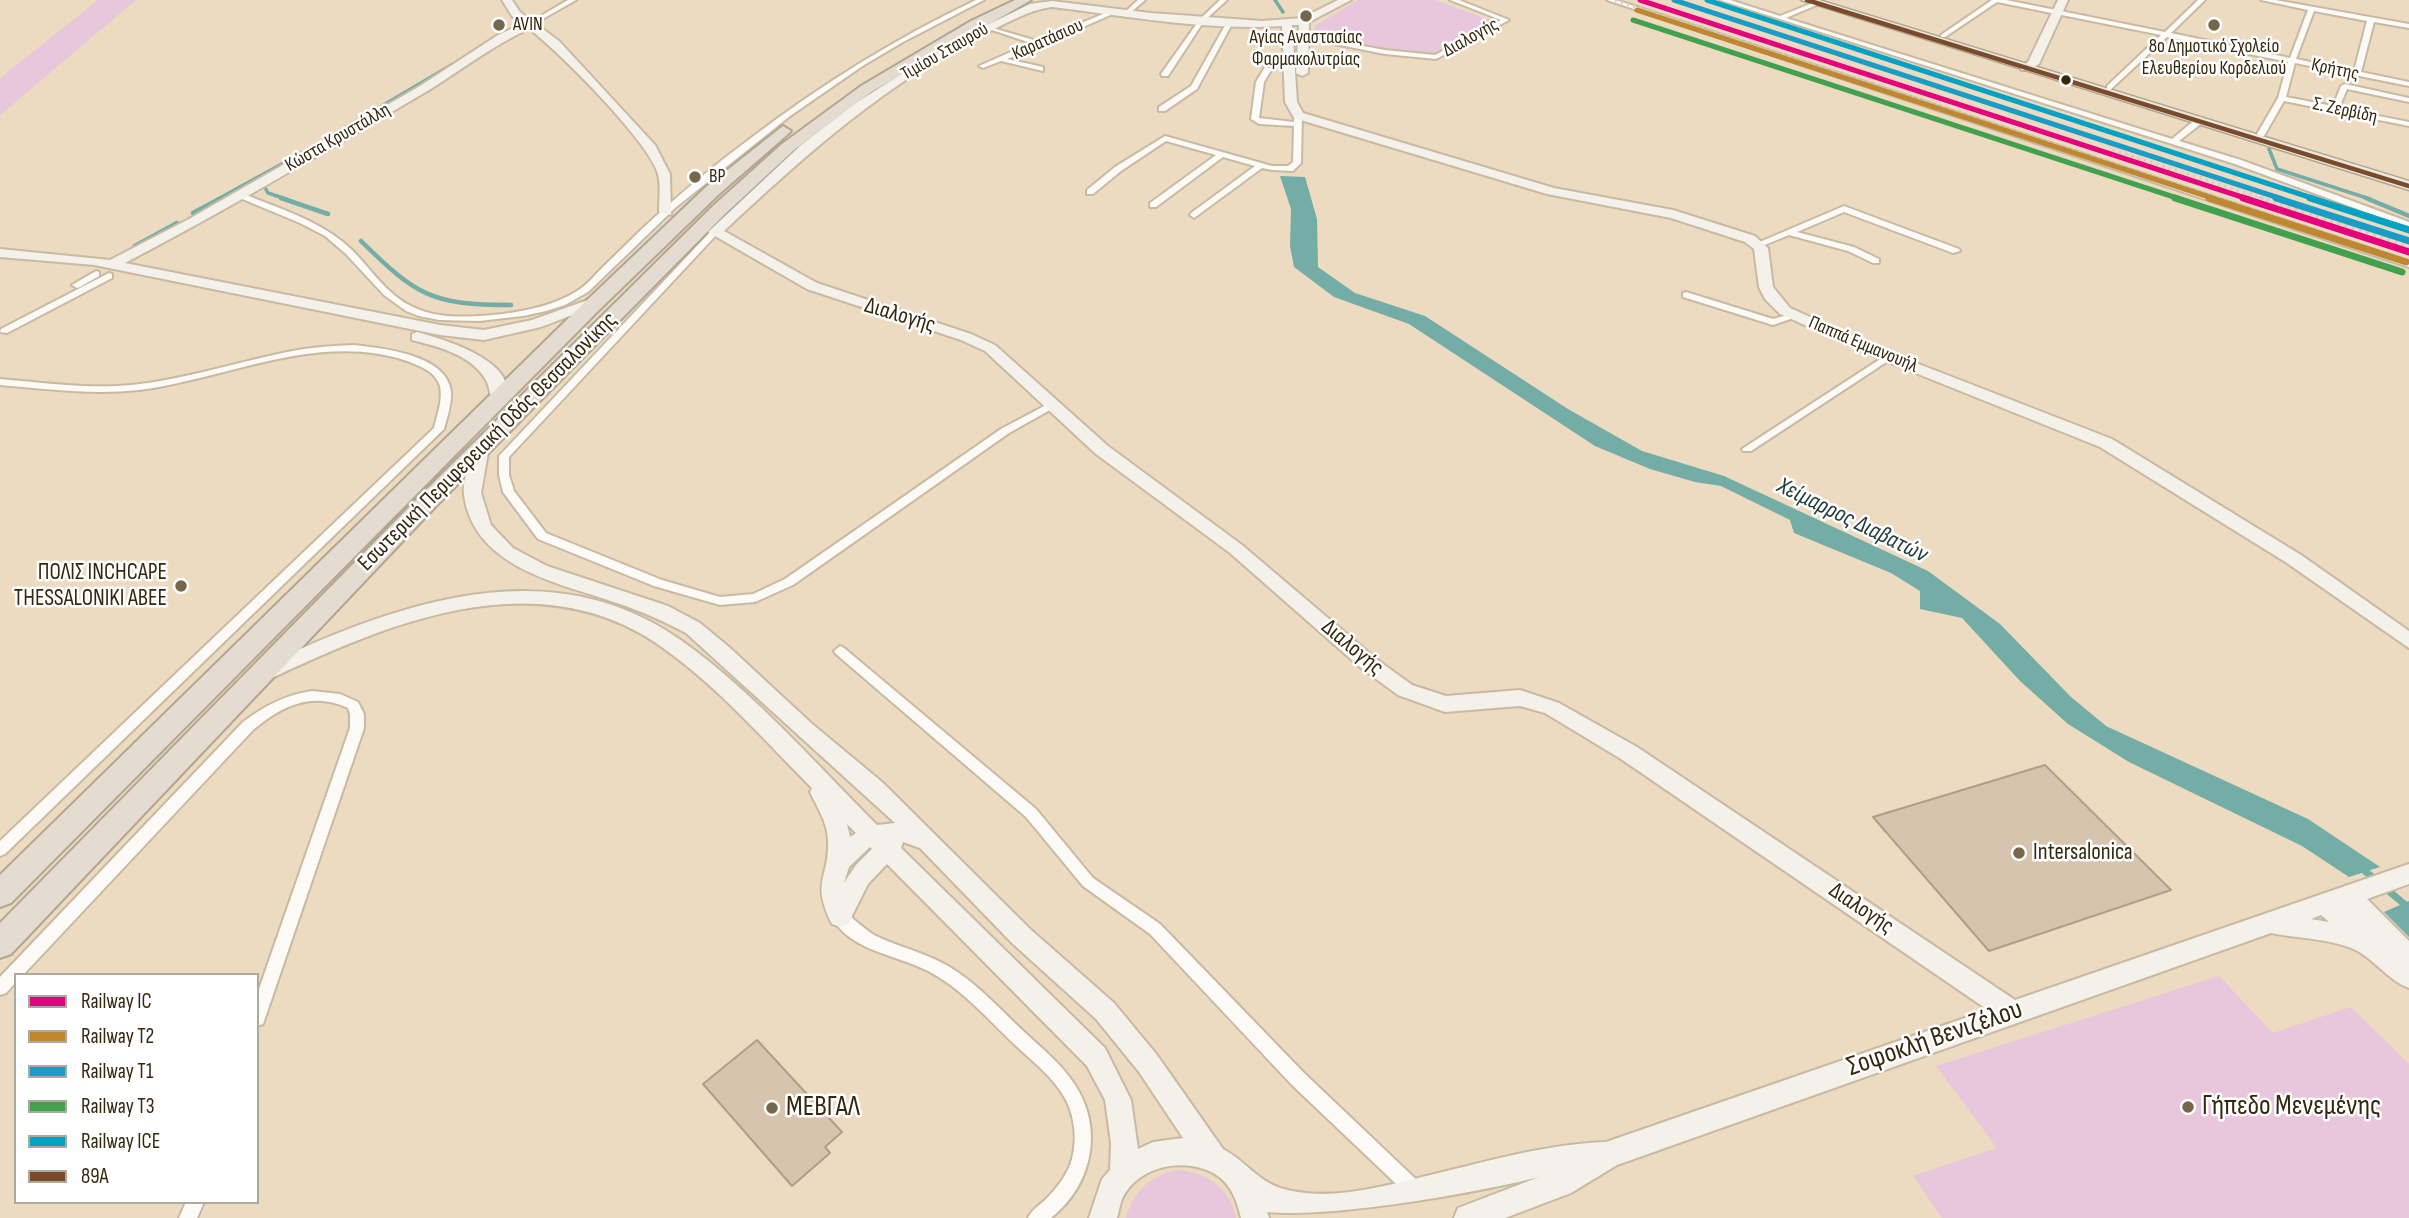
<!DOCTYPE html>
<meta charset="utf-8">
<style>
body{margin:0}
#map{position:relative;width:2409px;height:1218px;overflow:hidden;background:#ecdbc0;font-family:"Sofia Sans Condensed",sans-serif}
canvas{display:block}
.legend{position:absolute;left:14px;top:973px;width:245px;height:231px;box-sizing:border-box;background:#fff;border:2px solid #aea99e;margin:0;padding:9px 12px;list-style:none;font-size:21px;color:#35270d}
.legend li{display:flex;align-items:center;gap:14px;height:35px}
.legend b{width:35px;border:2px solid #aea99e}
</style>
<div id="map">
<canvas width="2409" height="1218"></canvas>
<ul class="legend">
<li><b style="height:9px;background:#e5007d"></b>Railway IC</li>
<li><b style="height:9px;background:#c08731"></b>Railway T2</li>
<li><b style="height:9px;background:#199cc6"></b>Railway T1</li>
<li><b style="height:9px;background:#41a14f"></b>Railway T3</li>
<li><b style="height:9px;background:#03a2c4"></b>Railway ICE</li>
<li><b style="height:9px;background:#7a4b2a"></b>89Α</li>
</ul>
</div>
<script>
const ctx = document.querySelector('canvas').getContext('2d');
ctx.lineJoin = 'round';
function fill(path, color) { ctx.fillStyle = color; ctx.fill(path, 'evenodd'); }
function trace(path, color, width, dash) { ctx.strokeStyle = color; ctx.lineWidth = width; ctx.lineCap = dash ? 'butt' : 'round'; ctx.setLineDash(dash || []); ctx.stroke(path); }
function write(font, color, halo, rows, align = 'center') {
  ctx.font = font + ' "Sofia Sans Condensed",sans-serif'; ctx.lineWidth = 5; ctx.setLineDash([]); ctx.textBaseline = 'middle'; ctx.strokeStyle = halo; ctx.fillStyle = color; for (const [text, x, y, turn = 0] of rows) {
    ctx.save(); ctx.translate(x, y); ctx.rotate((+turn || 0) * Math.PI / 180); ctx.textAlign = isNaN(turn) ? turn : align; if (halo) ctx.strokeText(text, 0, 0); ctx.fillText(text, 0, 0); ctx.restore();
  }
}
const green = new Path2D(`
 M98 0H136L0 115V78Z
 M1358 0H1435L1495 22 1434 56 1373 49 1312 36 1316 25Z
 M2219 976 2273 1033 2351 1007 2409 1064V1218H1942L1913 1176 1997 1148 1936 1066Z
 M1176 1170C1206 1172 1230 1187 1236 1218H1126C1134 1191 1149 1177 1176 1170Z`);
const water = new Path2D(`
 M1280 176 1305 177 1317 219 1318 267 1355 293 1425 316 1568 409 1642 451 1724 476 1928 571 2000 624 2071 697 2106 726 2308 819 2380 867 2349 877 2302 846 2129 762 2068 724 2020 681 1962 618 1920 609V591L1891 573 1794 533 1790 520 1721 486 1695 482 1650 469 1595 446 1409 324 1334 297 1294 267 1290 246 1291 209Z
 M2409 901V937L2384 912Z`);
const streamFar2 = new Path2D(`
 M1275 0 1283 12
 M333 135 453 64
 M2269 149 2277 169 2370 199
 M309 161 355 134
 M264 186 268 193 286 199
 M218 199 320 143`);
const streamFar1 = new Path2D(`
 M281 198 328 214
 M2366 198 2409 216
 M193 213 221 198
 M361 241C417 296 432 305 511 305
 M135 246 177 223`);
const stream = new Path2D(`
 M2360 867 2377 881
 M2384 887 2409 908`);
const building = new Path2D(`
 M2045 765 2171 890 1989 951 1873 817Z
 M757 1040 842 1132 825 1147 830 1153 792 1186 703 1084Z`);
const street = new Path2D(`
 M568 0H576L532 25 527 24Z
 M976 0H984L903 42 864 65 790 116 675 208 588 292 565 305 546 311 523 316 479 321 439 320 419 316 406 311 384 295 346 254 325 236 300 223 235 196C243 191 255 199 264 202 295 214 327 226 352 250 371 269 387 295 413 307 439 320 474 317 502 314 527 311 555 305 577 291 586 286 593 277 600 270 614 256 628 243 642 229 676 197 713 166 751 138 822 84 896 38 976 0Z
 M1138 0H1145L1129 14H1125V12Z
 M1220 0H1227L1204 21 1168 76H1162L1161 74 1200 19Z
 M1450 0H1459L1509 20 1436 59 1385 54 1299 37 1302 35 1385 50 1435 55 1501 20Z
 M1607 0H1616L2409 261V267Z
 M1720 0H1730L1780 16 1815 2H1819V4L1786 18 2172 139 2196 119H2202V123L2179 141 2241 160 2409 222V228L2235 164Z
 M1992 0H2006L2165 32 2198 0H2205L2171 33 2290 58 2308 10 2261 0H2275L2409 24V28L2374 22 2361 72 2409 82V86L2295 63 2286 97 2333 106 2341 86 2345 84 2409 98V102L2347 89 2339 108 2409 122V126L2284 101 2264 136H2258L2257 134 2278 98 2288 62 2167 37 2110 90H2107V86L2161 35 1997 2 1945 37H1941V35ZM2314 11 2367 21 2354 71 2296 59Z
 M1113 10 1116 12 1115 13 1042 45 1007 59 1043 67V71L1001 61 983 68 979 66 1031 43 986 28V26L1037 41Z
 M1230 20 1233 22 1197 89 1165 111H1159V107L1191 86 1227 22Z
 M1265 67 1272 69 1264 82 1259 118 1294 122 1295 113 1302 115 1301 163 1293 171 1272 170 1262 168 1194 218 1190 215 1191 213 1255 166 1223 157 1156 207H1150V203L1216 155 1166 141 1121 171 1093 194H1087V190L1115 167 1165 136 1272 166H1288L1293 162 1294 126 1259 124 1251 119 1256 82Z
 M1844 206 1959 249 1960 251 1953 253 1844 212 1797 232 1854 247 1879 259V263H1873L1848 251 1789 235 1762 246 1755 244Z
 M712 230 719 232 509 457V475L514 491 546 533 662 580 720 597 753 594 785 579 1001 429 1048 404 1052 403 1057 406 1009 433 793 585 755 602 720 605 654 586 538 539 503 492 499 475V456Z
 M96 271 99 272V276L80 287 77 288 72 285Z
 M109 273 112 274V278L7 333 0 332 1 329Z
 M1686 292 1773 319 1794 313 1799 316 1773 325 1683 297V293Z
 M353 345C381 348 446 354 451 391 452 404 447 417 444 429L5 854 0 856V841L434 428C437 415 443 400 440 386 435 371 420 366 407 361 318 331 227 379 139 390 93 395 46 389 0 385V379C46 383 94 390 140 384 187 378 232 364 278 354 303 348 327 346 353 345Z
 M1888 354 1893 357 1891 359 1751 451H1743L1742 449Z
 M840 646 844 648 1036 809 1093 878 1160 924 1304 1073 1423 1186 1426 1192 1423 1198 1417 1201 1411 1198 1292 1085 1150 934 1083 886 1026 817 836 654 834 651Z
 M312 691 340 694 358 702 364 714V728L263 1024 257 1026V995L350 728V714L348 708C311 691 282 706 253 730L23 975H16V982L6 993 0 995V977L243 722C264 706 285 695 312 691Z
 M840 910C851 915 862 928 874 935 898 947 924 952 948 966 975 982 997 1006 1020 1028 1039 1046 1061 1063 1075 1085 1104 1130 1092 1185 1051 1218H1028C1032 1209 1039 1206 1046 1199 1057 1188 1068 1174 1072 1159 1077 1140 1075 1120 1067 1102 1055 1078 1032 1061 1013 1043 986 1017 961 988 928 971 898 955 849 951 832 917L835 912Z
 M186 1202H204L197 1218H179Z`);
const secondary = new Path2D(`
 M502 0H512L520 12 559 41 655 145 670 174 671 215 659 212C659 200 661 185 658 174 650 143 557 49 529 29 491 46 459 72 424 93 325 151 227 210 125 263L440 325 484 330 532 320 599 296 606 300 604 303 541 327 484 340 440 335 94 265 0 257V249L110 260 189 219 420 86 498 35 522 24 512 16Z
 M1338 0H1351L1309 22 1308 73 1302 76 1296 73 1299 25H1292L1297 102 1303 113 1554 188 1673 210 1755 236 1768 248 1773 287 1790 308 1893 354 2112 439 2301 555 2409 631V648L2287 563 2100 447 1883 360 1780 314 1765 299 1759 287 1754 249 1745 242 1671 218 1547 194 1294 118 1285 102 1282 26C1206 31 1127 16 1052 7 1029 10 1009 22 988 32 887 82 805 155 724 231L817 283 971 334 995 345 1108 446 1242 545 1375 658 1412 685 1446 696 1520 690 1559 703 1637 747 2015 1000 2409 864V884L2367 899 2409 941V988C2390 981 2378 964 2361 953 2336 938 2298 939 2271 933L1617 1165 1571 1193 1505 1218H1454L1458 1208 1539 1177C1471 1194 1332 1218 1267 1212L1269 1218H1241C1237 1202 1232 1186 1218 1176 1189 1156 1140 1164 1123 1197 1120 1203 1119 1211 1117 1218H1089L1102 1179 1110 1170 1111 1143 1105 1100 1087 1066 887 864 868 884 848 924 840 927 832 924C810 880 830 879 828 839 827 822 817 807 810 792L812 788C762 738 715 683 656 643 534 562 391 622 272 678H258L255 673 258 668C385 609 535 549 667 631 741 678 814 762 877 825L895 823 686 633C663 621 641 611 617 603 559 583 474 568 464 495 462 480 470 461 473 447L475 443H487L489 447 481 493 491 525 513 548 547 566 668 606 700 623 729 647 811 723 882 782 1030 929 1114 1003 1157 1055 1223 1149C1244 1160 1257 1180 1280 1188 1326 1202 1376 1188 1422 1177 1482 1163 1544 1144 1606 1142L1988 1010 1621 759 1545 713 1520 706 1445 712 1398 695 1361 668 1230 553 1096 454 985 351 961 340 807 289 708 232 801 145 857 102 954 41 1030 4 1052 1 1151 13 1262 21 1302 18ZM847 824 856 833 850 837ZM903 842 920 848 1012 943 1096 1019 1139 1072 1183 1138 1153 1142 1138 1149 1131 1100 1105 1048 901 848ZM870 847 872 849 856 865 844 883 849 867ZM2321 915 2329 922 2311 919Z
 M2058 0H2068L2039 64 2029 70H2021V66L2028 62Z
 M417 332C443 339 522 362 505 402H493C489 394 490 385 484 377 469 354 436 346 412 340V334Z`);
const primary = new Path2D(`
 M1801 0H1819L2409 181V190Z`);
const highway = new Path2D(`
 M1015 0H1031L871 92 794 150 725 214 435 507 11 954 0 958V923L419 497 713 206 782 144 861 86 971 21Z
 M783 126 791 131 788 134 718 195 598 311 11 903 0 907V875L584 303 706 187Z`);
const railFar1 = new Path2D(`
 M1615 0 2221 199
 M2113 150 2265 199`);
const rail = new Path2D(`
 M2216 198 2409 261
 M2259 198 2409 246`);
const bus1 = new Path2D(`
 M1807 0 2409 186`);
const rail1Far1 = new Path2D(`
 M1640 0 2248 199`);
const rail1 = new Path2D(`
 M2243 198 2409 252`);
const rail2Far1 = new Path2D(`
 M1637 10 2215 199`);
const rail2 = new Path2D(`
 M2209 198 2406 262`);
const rail3Far1 = new Path2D(`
 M1674 0 2282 199`);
const rail3 = new Path2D(`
 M2276 198 2409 241`);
const rail4Far1 = new Path2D(`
 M1633 20 2180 199`);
const rail4 = new Path2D(`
 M2175 198 2402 272`);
const rail5Far1 = new Path2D(`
 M1707 0 2315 199`);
const rail5 = new Path2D(`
 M2310 198 2409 230`);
const markers = [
 [1306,16,7,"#75664c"],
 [499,25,7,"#75664c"],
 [2214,25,7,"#75664c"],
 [2066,80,6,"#35270d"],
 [695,177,7,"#75664c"],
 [181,586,7,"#75664c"],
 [2019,853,7,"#75664c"],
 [2188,1107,7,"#75664c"],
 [772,1108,7,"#75664c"]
];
const farPoinames = [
 ["AVIN",513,25],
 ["Αγίας Αναστασίας",1306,38,"center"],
 ["Φαρμακολυτρίας",1306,60,"center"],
 ["8ο Δημοτικό Σχολείο",2214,47,"center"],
 ["Ελευθερίου Κορδελιού",2214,69,"center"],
 ["BP",709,177]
];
const farStreetnames = [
 ["Διαλογής",1471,38,-29],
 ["Καρατάσιου",1048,40,-24],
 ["Τιμίου Σταυρού",945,52,-30],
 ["Κρήτης",2335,70,12],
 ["Σ. Ζερβίδη",2345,111,12],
 ["Κώστα Κρυστάλλη",338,138,-30],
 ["Παππά Εμμανουήλ",1863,345,23]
];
const streetNames = [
 ["Διαλογής",900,316,17],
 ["Εσωτερική Περιφερειακή Οδός Θεσσαλονίκης",488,442,-45],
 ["Διαλογής",1352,648,40],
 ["Διαλογής",1861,909,34]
];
const poiNames = [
 ["ΠΟΛΙΣ INCHCAPE",167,573],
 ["THESSALONIKI ΑΒΕΕ",167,599],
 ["Intersalonica",2033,853,"left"]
];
const waterNames = [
 ["Χείμαρρος Διαβατών",1852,521,26]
];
const nearStreetnames = [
 ["Σοφοκλή Βενιζέλου",1935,1039,-19]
];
const nearPoinames = [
 ["Γήπεδο Μενεμένης",2202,1107],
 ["ΜΕΒΓΑΛ",786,1108]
];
fill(green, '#e8c6db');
fill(water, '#74aca6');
trace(streamFar2, '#74aca6', 3.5);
trace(streamFar1, '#74aca6', 4.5);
trace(stream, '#74aca6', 7);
fill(building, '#d6c4af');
trace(building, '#b19e8a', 2);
trace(street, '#c8baa2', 4);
trace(secondary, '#c8baa2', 4);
trace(primary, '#b3a690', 3);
trace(highway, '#b3a690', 4);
fill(street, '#fcfaf6');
fill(secondary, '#f4f0ea');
fill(primary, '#ede8df');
fill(highway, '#e4dcd1');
trace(railFar1, '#d2cdc5', 3.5, [2, 4.5]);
trace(rail, '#d2cdc5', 4.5, [2.5, 5]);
trace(bus1, '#7a4b2a', 4.5);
trace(rail1Far1, '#e5007d', 5);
trace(rail1, '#e5007d', 7);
trace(rail2Far1, '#c08731', 5);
trace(rail2, '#c08731', 7);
trace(rail3Far1, '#199cc6', 5);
trace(rail3, '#199cc6', 7);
trace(rail4Far1, '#41a14f', 5);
trace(rail4, '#41a14f', 7);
trace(rail5Far1, '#03a2c4', 5);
trace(rail5, '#03a2c4', 7);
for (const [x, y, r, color] of markers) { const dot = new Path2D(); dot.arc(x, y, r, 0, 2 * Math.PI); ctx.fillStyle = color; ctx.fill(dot); trace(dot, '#fff', 2.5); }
write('19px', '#35270d', '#fff', farPoinames, 'left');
write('19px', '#35270d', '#fff', farStreetnames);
write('23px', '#35270d', '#fff', streetNames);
write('23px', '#35270d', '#fff', poiNames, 'right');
write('italic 24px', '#203c3d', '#fff', waterNames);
write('28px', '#35270d', '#fff', nearStreetnames);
write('28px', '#35270d', '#fff', nearPoinames, 'left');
</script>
